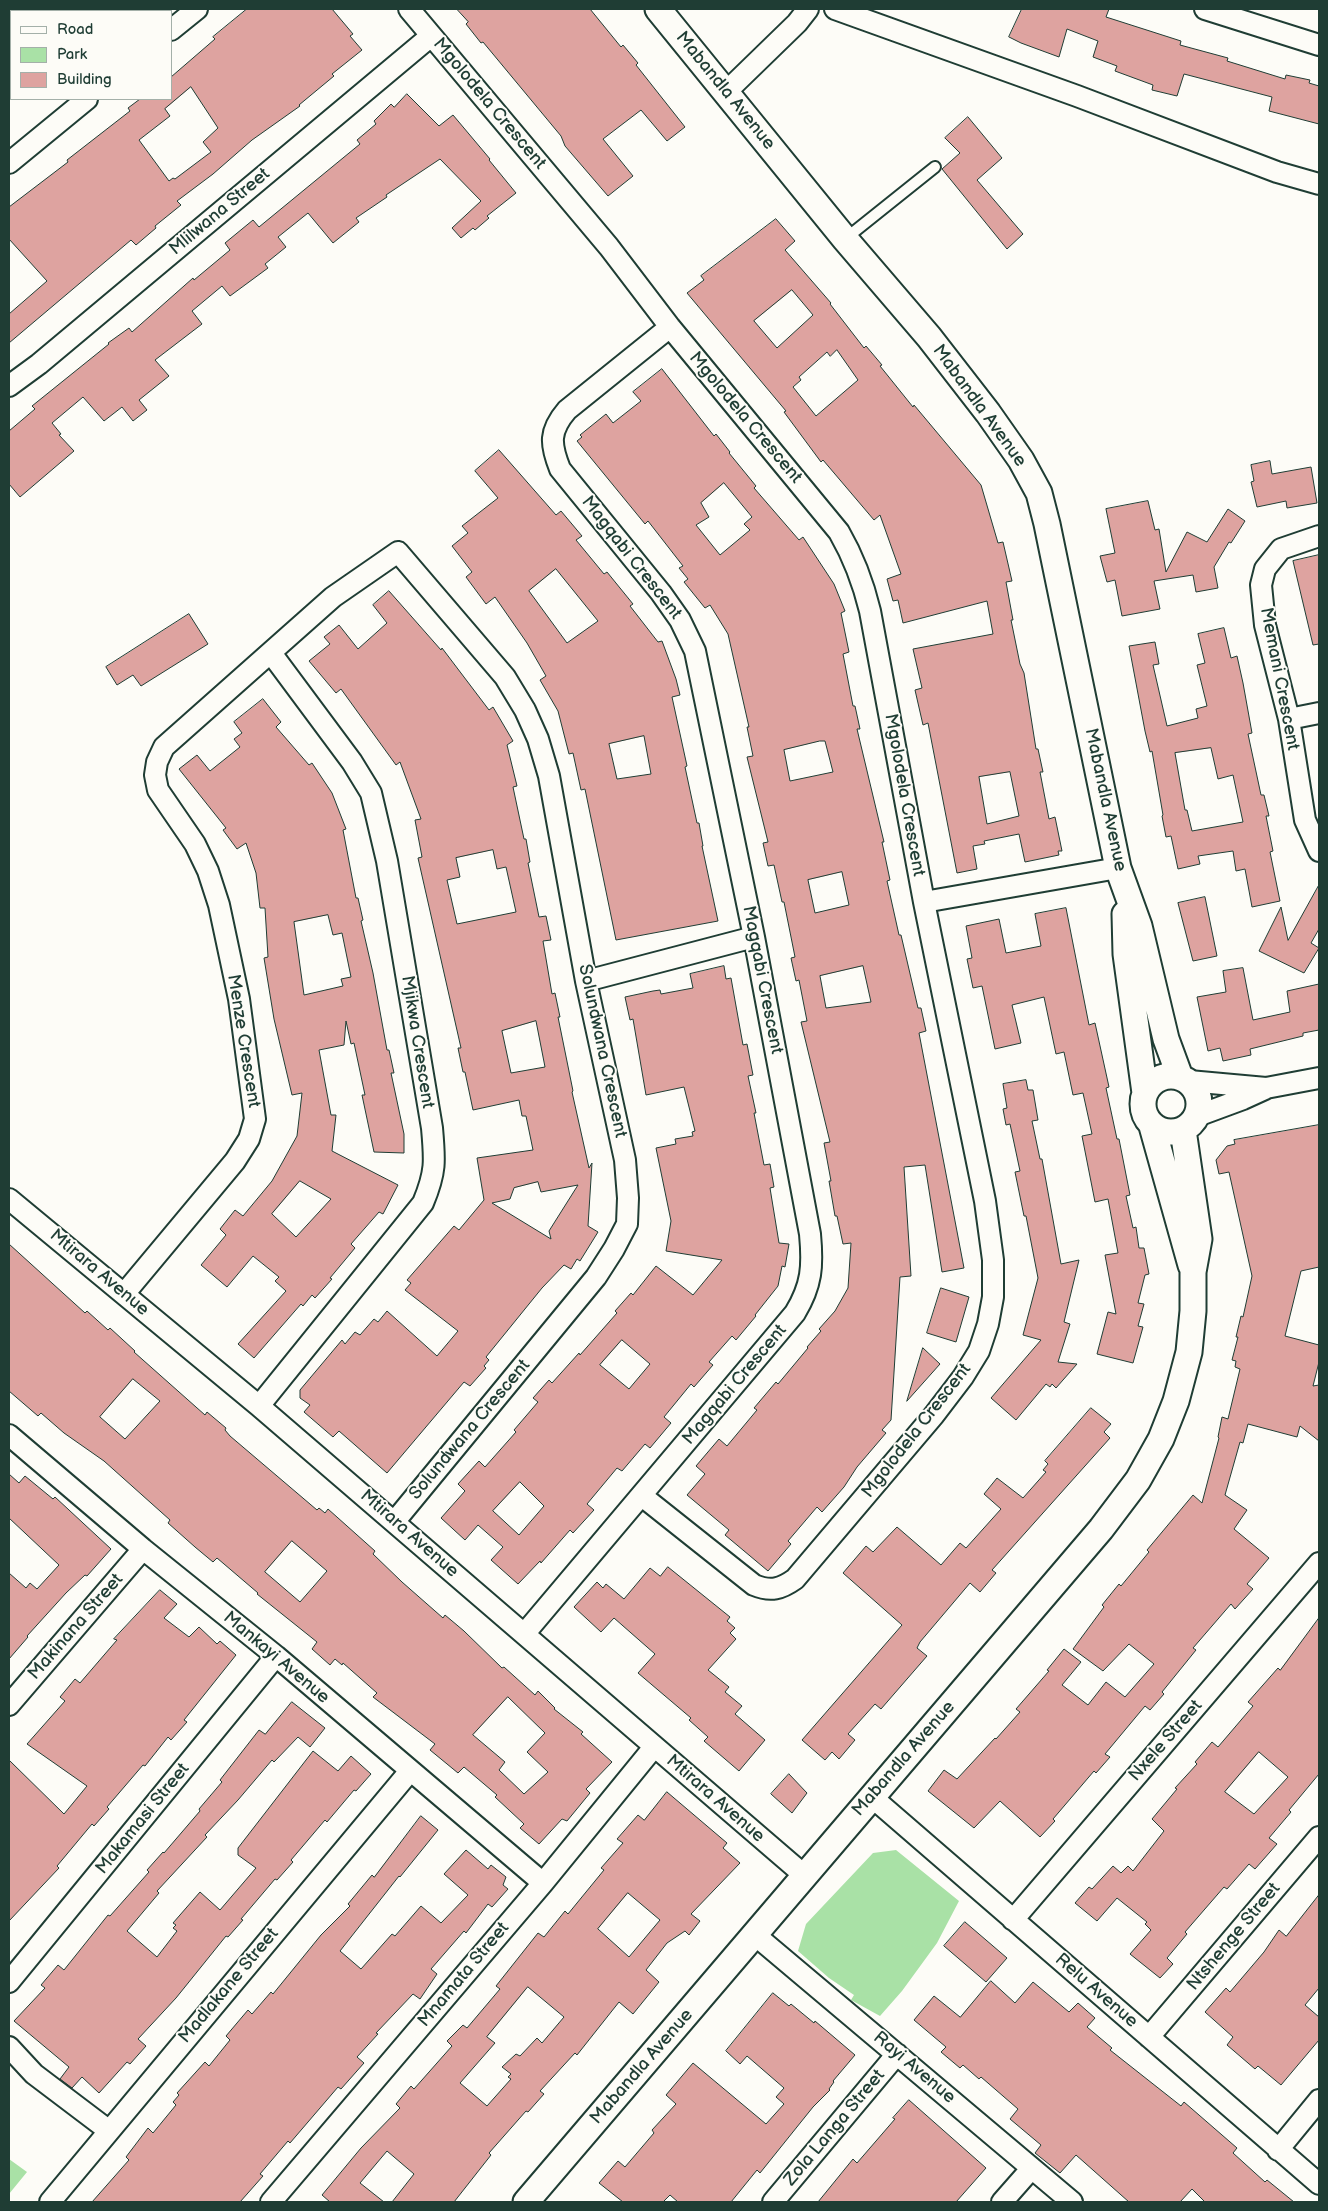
<!DOCTYPE html>
<style>
body{margin:0}
#map{position:relative;width:1328px;height:2211px;overflow:hidden;background:#fdfcf7;font-family:"Balsamiq Sans",sans-serif}
canvas{display:block}
.frame{position:absolute;inset:0;border:10px solid #1f3d34;pointer-events:none}
.legend{position:absolute;left:10px;top:10px;width:162px;height:90px;box-sizing:border-box;background:#fdfcf7;border:1px solid #a4b0a9;margin:0;padding:6px 9px;list-style:none;font-size:15px;color:#1f3d34}
.legend li{display:flex;align-items:center;gap:10px;height:25px}
.legend b{width:25px;border:1px solid #a4b0a9}
</style>
<div id="map">
<canvas width="1328" height="2211"></canvas>
<div class="frame"></div>
<ul class="legend">
<li><b style="height:6px;background:#fdfcf7"></b>Road</li>
<li><b style="height:14px;background:#a9e1a6"></b>Park</li>
<li><b style="height:14px;background:#dea3a0"></b>Building</li>
</ul>
</div>
<script>
const ctx = document.querySelector('canvas').getContext('2d');
ctx.lineJoin = 'round';
function fill(path, color) { ctx.fillStyle = color; ctx.fill(path, 'evenodd'); }
function trace(path, color, width, dash) { ctx.strokeStyle = color; ctx.lineWidth = width; ctx.lineCap = dash ? 'butt' : 'round'; ctx.setLineDash(dash || []); ctx.stroke(path); }
function write(font, color, halo, rows, align = 'center') {
  ctx.font = font + ' "Balsamiq Sans",sans-serif'; ctx.lineWidth = 4; ctx.setLineDash([]); ctx.textBaseline = 'middle'; ctx.strokeStyle = halo; ctx.fillStyle = color; for (const [text, x, y, turn = 0] of rows) {
    ctx.save(); ctx.translate(x, y); ctx.rotate((+turn || 0) * Math.PI / 180); ctx.textAlign = isNaN(turn) ? turn : align; if (halo) ctx.strokeText(text, 0, 0); ctx.fillText(text, 0, 0); ctx.restore();
  }
}
const green = new Path2D(`
 M896 1850 959 1901 937 1943 902 1991 880 2016 851 2000 854 1995 829 1978 798 1951 806 1924 873 1853Z
 M9 2159 27 2172 9 2194Z`);
const building = new Path2D(`
 M247 9H332L353 34 350 36 362 50 332 74 334 76 299 105 300 106 252 140 213 174 177 201 181 205 155 226 156 228 136 245 131 240 9 343V314L47 281 9 239V207L68 162 67 160 130 111 128 108 140 99H171V77L215 39 213 37ZM191 87 218 128 203 142 211 152 175 179 173 178 169 181 139 140 170 116 165 109Z
 M457 9H590L621 47 623 45 638 63 636 65 685 127 667 141 641 110 603 139 633 176 608 196 565 146 561 136 483 42 481 43 466 24 468 22Z
 M1022 9H1109L1106 17 1181 41 1180 45 1228 58 1227 61 1285 79 1286 75 1310 80 1309 83 1319 86V124L1269 111 1272 97 1184 74 1177 96 1152 90 1153 85 1115 71 1117 66 1093 57 1098 41 1067 29 1059 57 1021 43 1009 37Z
 M407 94 439 126 453 115 490 159 489 160 516 193 487 216 489 218 475 230 473 228 461 238 452 228 481 201 440 159 386 195 387 197 356 218 359 222 333 243 308 213 278 237 286 247 265 264 268 268 230 296 222 286 192 311 202 324 155 360 169 376 139 400 147 410 133 421 122 407 104 421 83 397 52 423 61 434 59 435 74 451 20 497 9 484V431L35 409 32 406 109 344 108 343 129 328 132 332 193 278 194 280 230 250 225 243 253 220 259 227 360 144 357 140 376 124 374 121 391 104 394 107Z
 M968 117 1002 158 977 180 1023 234 1007 249 942 169 960 153 945 138Z
 M776 219 795 241 785 250 831 303 830 304 864 348 866 346 882 365 880 366 913 407 914 405 981 485 998 543 1003 542 1012 581 1006 582 1013 620H1011L1020 664 1024 673 1036 749H1038L1043 772H1040L1049 819 1055 817 1062 851H1058L1059 855 1025 862 1019 834 984 841 985 844 973 846 977 869 957 873 928 723 923 725 915 690 922 688 913 649 993 634 987 601 903 623 898 600 893 601 887 579 901 574 880 515 874 520 823 460 821 462 784 412 786 411 687 293 704 280 701 276ZM792 290 813 315 777 348 754 321ZM837 350 858 380 816 416 793 387 801 380 799 377 827 352 830 356ZM1010 772 1019 816 987 824 979 777Z
 M662 369 714 436 716 434 730 452 729 453 756 486 754 488 799 540 803 537 834 584 845 611 841 613 849 652 843 654 853 706H855L860 729H857L884 842H882L890 880 887 881 899 935H901L918 1008H921L926 1031 919 1033 964 1268 942 1272 925 1165 904 1167 911 1276 900 1277 891 1420 882 1430 886 1433 857 1467 844 1487 822 1512 817 1507 788 1541 791 1544 768 1571 725 1535 729 1530 687 1495 705 1474 696 1466 719 1439 727 1446 757 1410 754 1408 776 1382 778 1384 808 1348 807 1347 821 1331 819 1329 835 1311 848 1288 851 1243 843 1244 837 1216H835L829 1181H831L824 1143 830 1142 801 1022 807 1021 799 980 796 981 791 958 795 957 784 902H782L774 865 768 866 763 843 768 842 747 757 753 756 747 727H749L728 634 710 605 705 608 684 582 688 579 679 568 683 566 648 521 645 524 577 441 582 437 580 435 606 414 613 423 641 401 633 392ZM724 483 752 517 744 524 750 530 720 555 696 525 709 517 701 503ZM820 741H825L833 772 790 781 784 750ZM842 872 849 905 815 913 808 880ZM863 966 871 1002 826 1008 820 976Z
 M499 450 556 515 561 511 582 536 576 540 604 574 607 572 633 604 630 606 658 642 662 641 676 679 680 695 672 697 687 766 685 767 697 823H699L703 846H702L718 921 616 940 585 789 581 790 573 753 569 754 558 711 540 680 546 676 527 643 495 597 486 604 466 577 472 572 452 546 468 533 462 526 498 498 475 471ZM556 569 598 621 567 643 529 591ZM644 736 651 774 617 779 609 744Z
 M1270 461 1272 474 1311 467 1317 503 1287 508 1286 501 1257 507 1251 482 1254 481 1251 465Z
 M1148 501 1155 530 1159 529 1166 572 1187 532 1207 542 1228 509 1245 521 1231 543 1229 542 1214 567 1218 588 1196 592 1193 575 1154 581 1160 609 1122 616 1115 580 1107 582 1100 556 1115 553 1106 509Z
 M1319 555V644L1313 645 1293 561Z
 M389 591 441 650 442 648 489 710 493 707 513 741 507 745 517 786 513 787 524 839H526L530 862 528 863 539 917 546 916 551 940 543 941 552 994 555 993 560 1017H558L573 1091 572 1092 589 1168 592 1163 588 1226 598 1232 580 1261 577 1259 571 1269 564 1265 542 1288 486 1357 489 1360 484 1366 486 1368 470 1386 464 1382 387 1473 339 1431 333 1437 304 1412 310 1405 300 1398V1390L342 1340 345 1344 355 1332 360 1335 374 1319 378 1322 387 1311 437 1356 458 1331 405 1290 411 1283 407 1280 454 1226 459 1230 484 1200 477 1158 533 1150 526 1116H522L519 1100 473 1110 465 1072H463L458 1048H461L418 858 422 857 415 820 421 819 400 762 396 765 341 689 336 693 309 661 330 644 324 637 339 625 358 649 387 623 373 605ZM493 850 497 869 506 867 516 912 457 924 447 880 460 877 456 858ZM536 1021 545 1067 511 1073 502 1031ZM538 1182 541 1192 578 1185 549 1231 551 1239 492 1203 510 1199 514 1188Z
 M189 614 208 644 141 686 133 675 117 685 106 667Z
 M1224 628 1231 658 1237 656 1243 683 1252 733 1248 734 1261 795H1264L1269 816H1266L1273 851 1270 852 1280 901 1252 907 1245 869 1236 871 1233 851 1198 856 1200 864 1178 869 1171 836 1166 837 1162 816 1163 815 1152 751 1150 752 1145 731 1129 646 1155 642 1159 664 1153 665 1167 726 1198 718 1196 709 1207 706 1197 665 1205 663 1198 634ZM1211 748 1218 779 1233 775 1243 822 1192 831 1187 810H1185L1175 753Z
 M263 699 281 722 276 727 309 765 312 763 332 793 346 829 343 830 356 898H358L363 920 361 921 373 973 387 1050H389L394 1073H391L404 1134V1153L374 1152 362 1095H365L354 1043 351 1044 346 1021 344 1045 319 1050 331 1115H336L332 1151 398 1185 383 1214 379 1212 351 1244 355 1248 330 1278 332 1279 315 1298 312 1295 303 1306 301 1304 254 1358 238 1344 286 1291 275 1281 279 1277 253 1256 227 1287 201 1265 226 1235 220 1229 235 1210 243 1216 272 1181 297 1136 302 1093 292 1095 274 1019 264 958 268 957 265 908H260L256 873 246 843 237 849 223 830 226 828 179 769 197 755 210 771 240 747 234 739 242 733 234 722ZM328 915 333 935 342 933 351 977 341 979 343 986 304 995 294 922ZM300 1181 331 1199 296 1237 272 1214Z
 M1319 885V929L1311 943 1319 948 1304 973 1259 951 1281 907 1288 940Z
 M1205 897 1217 956 1193 961 1178 903Z
 M1066 908 1089 1025 1095 1023 1109 1087 1106 1088 1117 1139H1119L1130 1195 1126 1196 1133 1228 1136 1227 1139 1248H1144L1149 1274 1145 1275 1138 1303 1144 1304 1138 1326 1143 1327 1133 1363 1097 1354 1108 1312 1116 1314 1105 1255 1118 1253 1108 1199 1095 1202 1082 1136 1092 1134 1083 1093 1073 1095 1064 1052 1056 1054 1044 997 1012 1005 1021 1043 995 1049 982 986 973 988 967 959 972 958 966 926 999 919 1006 953 1041 946 1035 914Z
 M724 966 726 979 731 978 743 1045 747 1044 753 1075 748 1076 756 1113H754L764 1165 770 1164 774 1187 770 1188 779 1243 789 1244 785 1267 782 1266 778 1286 755 1315 756 1316 736 1340 732 1336 709 1362 713 1365 694 1387 691 1384 664 1417 671 1423 650 1448 645 1444 622 1471 617 1468 587 1504 594 1510 573 1533 570 1530 541 1563 540 1561 518 1584 491 1560 503 1547 478 1525 465 1540 441 1518 465 1491 458 1484 479 1461 485 1467 516 1432 514 1430 538 1402 533 1398 549 1380 552 1383 579 1353 580 1355 617 1313 615 1311 631 1293 633 1295 656 1266 693 1295 722 1260 666 1251 671 1221 656 1148 676 1144 675 1139 693 1136 692 1132 695 1131 684 1087 646 1095 633 1019 630 1020 625 997 653 991 660 990 661 994 693 988 690 974ZM622 1340 650 1364 629 1389 600 1365ZM520 1482 544 1506 519 1535 493 1511Z
 M1243 968 1253 1020 1290 1012 1287 991 1319 984V1030L1303 1033V1036L1250 1049 1251 1055 1223 1061 1220 1048 1208 1051 1197 997 1226 992 1223 971Z
 M1026 1080 1028 1090H1033L1038 1120 1032 1121 1040 1159H1042L1061 1264 1079 1260 1064 1322 1070 1324 1058 1362 1077 1364 1056 1388 1052 1384 1050 1387 1046 1384 1016 1420 991 1398 1041 1340 1023 1335 1038 1278 1026 1216H1024L1015 1172 1020 1171 1010 1124 1006 1125 1003 1109 1007 1108 1003 1084Z
 M1319 1125V1267L1301 1271 1285 1336 1319 1345V1362L1313 1386 1319 1385V1441L1300 1426 1297 1437 1248 1424 1243 1443 1240 1442 1225 1495 1247 1510 1234 1529 1269 1558 1247 1584 1253 1589 1235 1609 1231 1604 1193 1648 1196 1650 1162 1692 1164 1694 1150 1710 1145 1706 1105 1754 1110 1757 1096 1773 1094 1771 1053 1819 1055 1821 1040 1837 1000 1801 974 1828 928 1791 944 1770 957 1779 995 1738 996 1739 1020 1712 1016 1709 1049 1671 1047 1670 1064 1649 1081 1662 1062 1685 1088 1705 1106 1682 1125 1697 1154 1664 1129 1644 1103 1671 1073 1649 1104 1607 1102 1605 1119 1584 1121 1586 1149 1552 1147 1550 1193 1495 1202 1503 1219 1438 1218 1437 1222 1417 1228 1419 1240 1369 1235 1367 1236 1361 1232 1360 1238 1337H1236L1241 1316 1243 1317 1252 1276 1229 1172 1219 1174 1216 1160 1227 1146 1235 1144 1234 1140Z
 M9 1244 85 1313 87 1311 108 1330 110 1328 135 1351 134 1352 205 1415 207 1412 226 1428 225 1430 230 1436 317 1510 319 1508 325 1513 328 1509 375 1551 373 1554 402 1582 443 1618 445 1615 464 1631 502 1668 504 1667 535 1695 538 1691 555 1708 554 1709 583 1732 581 1734 612 1762 586 1789 590 1793 567 1821 562 1819 539 1844 520 1828 524 1824 495 1797 497 1795 464 1767 458 1773 430 1750 435 1744 373 1697 377 1693 343 1663 342 1665 335 1659 330 1665 312 1649 317 1642 257 1594 258 1593 217 1558 213 1562 195 1547 168 1523 170 1520 104 1461 64 1433 41 1413 38 1416 9 1391ZM133 1379 160 1401 125 1439 100 1417ZM292 1541 327 1571 300 1602 265 1572ZM508 1697 545 1733 527 1752 548 1772 524 1794 499 1770 505 1762 473 1735Z
 M941 1288 969 1297 956 1342 927 1333Z
 M923 1348 940 1364 907 1401Z
 M1091 1408 1111 1424 1104 1432 1110 1438 992 1570 996 1573 980 1592 970 1583 920 1642 917 1648 927 1656 881 1709 875 1704 848 1734 855 1740 839 1759 832 1752 825 1760 802 1740 902 1625 843 1573 866 1546 873 1552 897 1527 941 1565 960 1543 966 1548 1001 1509 984 1494 997 1478 1023 1498 1046 1472 1043 1470 1048 1464 1045 1461Z
 M9 1474 19 1483 25 1476 53 1499 55 1497 111 1549 87 1576 85 1575 66 1593 27 1636 28 1637 9 1659V1573L26 1588 30 1583 37 1589 59 1565 9 1518Z
 M668 1567 730 1617 727 1621 735 1628 730 1633 736 1639 708 1670 729 1687 725 1692 742 1706 735 1714 765 1740 739 1771 704 1741 708 1737 689 1720 691 1718 638 1673 655 1654 614 1618 601 1632 574 1607 597 1582 603 1588 606 1584 624 1599 650 1568 660 1576Z
 M160 1590 177 1604 164 1618 189 1637 199 1627 217 1644 220 1641 236 1655 184 1720 187 1722 171 1740 168 1737 145 1766 143 1765 107 1807 109 1809 94 1826 92 1824 57 1866 59 1868 9 1921V1760L64 1814 87 1786 27 1744 65 1701 60 1697 75 1679 80 1683 117 1640 114 1639Z
 M1319 1618V1774L1289 1810 1291 1812 1269 1838 1277 1844 1255 1869 1249 1864 1227 1889 1224 1887 1185 1932 1187 1934 1167 1958 1173 1964 1160 1978 1130 1954 1151 1930 1145 1924 1147 1922 1117 1898 1097 1921 1075 1903 1089 1887 1092 1889 1113 1866 1121 1873 1128 1866 1133 1871 1164 1831 1152 1819 1177 1789 1175 1788 1197 1764 1195 1762 1212 1742 1218 1747 1253 1706 1248 1702 1278 1668 1280 1670ZM1259 1752 1288 1777 1254 1814 1225 1792Z
 M292 1702 325 1728 310 1747 298 1737 274 1762 272 1760 238 1800 205 1835 207 1837 157 1891 159 1893 127 1931 157 1957 177 1931 173 1928 176 1925 173 1923 200 1892 220 1910 256 1868 238 1855V1848L313 1751 338 1771 351 1756 371 1774 356 1791 354 1790 327 1822 325 1820 291 1860 293 1862 277 1880 275 1879 241 1919 243 1920 228 1937 226 1936 176 1998 138 2039 146 2046 130 2064 127 2062 99 2093 82 2077 72 2088 60 2079 69 2067 14 2021 45 1988 41 1985 58 1965 64 1970 108 1915 110 1916 149 1872 147 1870 163 1852 164 1853 200 1811 199 1809 222 1782 220 1780 259 1730 265 1734Z
 M789 1774 807 1793 792 1813 771 1794Z
 M667 1792 727 1843 723 1848 740 1863 691 1914 700 1921 689 1935 685 1931 667 1943 646 1970 659 1982 633 2014 619 2002 577 2055 575 2053 540 2091 544 2094 528 2112 526 2111 489 2153 491 2155 454 2202H392L414 2174 387 2151 360 2183 384 2202H330L322 2195 361 2148 400 2108 396 2104 411 2086 414 2089 452 2046 447 2041 463 2025 467 2028 500 1989 496 1986 538 1933 544 1937 565 1911 568 1914 604 1870 601 1868 623 1843 617 1839 638 1815 644 1820ZM628 1893 660 1920 629 1957 598 1929ZM528 1987 564 2017 542 2043 537 2038 520 2056 516 2054 502 2067 511 2074 508 2077 511 2079 487 2106 460 2083 495 2043 487 2037Z
 M421 1816 438 1830 400 1877 399 1876 340 1951 361 1969 392 1934 395 1936 421 1906 441 1923 468 1895 444 1874 466 1850 488 1869 491 1865 506 1877 503 1885 508 1889 492 1907 488 1904 466 1933 464 1931 431 1969 437 1974 420 1999 413 1994 376 2033 378 2034 357 2057 364 2063 341 2089 338 2087 290 2143 288 2141 260 2174 263 2176 240 2202H92L129 2160 126 2157 148 2128 153 2133 176 2105 173 2102 179 2095 177 2093 205 2062 209 2066 230 2040 226 2036 248 2010 252 2014 271 1992 273 1994 321 1935 350 1906 348 1904 372 1875 374 1877Z
 M1319 1895V1988L1305 2005 1319 2017V2040L1281 2085 1258 2066 1255 2069 1227 2045 1233 2037 1205 2012 1226 1988 1230 1992 1264 1952 1279 1930 1286 1936Z
 M965 1922 1007 1958 986 1982 944 1946Z
 M991 1981 1015 2003 1033 1982 1069 2012 1078 2003 1095 2018 1087 2027 1112 2048 1110 2050 1181 2106 1184 2102 1237 2148 1233 2153 1265 2182 1267 2180 1294 2202H1205L1192 2189 1180 2202H1129L1076 2155 1060 2173 1035 2153 1041 2145 1010 2119 1018 2109 981 2077 979 2079 963 2065 960 2068 941 2052 946 2047 914 2020 934 1996 960 2017Z
 M773 1993 789 2006 791 2004 814 2023 815 2021 855 2055 833 2081 834 2082 829 2089 830 2090 813 2107 760 2173 757 2170 731 2202H678L670 2195 663 2202H623L599 2183 618 2161 625 2167 654 2133 652 2130 676 2104 666 2095 693 2063 766 2124 784 2104 776 2097 784 2088 747 2056 740 2064 726 2051Z
 M909 2100 986 2168 956 2202H818L853 2159 857 2163 895 2119 893 2118Z`);
const service = new Path2D(`
 M845 239 935 167`);
const minor = new Path2D(`
 M409 9 609 247 670 327 839 532C854 558 863 582 870 611L924 902 985 1201 993 1260V1297L988 1324 979 1351 963 1377 934 1415 795 1579C781 1589 771 1592 754 1585L642 1496
 M835 9 1077 96 1277 172 1319 184
 M1205 9 1319 45
 M171 30 197 9
 M726 92 797 23 808 9
 M9 163 87 99
 M9 386 39 364 431 36
 M1319 536 1281 549 1265 569 1261 585 1265 625 1289 719 1305 820 1319 851
 M1289 719 1319 713
 M924 902 1118 868
 M586 981 754 937
 M1189 1081 1266 1088 1319 1078
 M1197 1116 1243 1099 1265 1089
 M9 1199 259 1406 804 1875
 M124 1294 235 1161 249 1139 255 1119 239 999 219 905 208 871 195 844 158 790 155 775 157 762 164 747 333 597 398 552 505 677 525 710 538 739 549 776 586 981 625 1160 628 1198 627 1224 614 1249 596 1277 395 1521
 M259 1406 423 1203C436 1172 435 1161 432 1128L387 861 371 793 352 762 271 653
 M9 1435 143 1549 276 1656 543 1883
 M525 1633 795 1313C812 1285 813 1266 810 1234L754 937 695 651 680 620 661 593 560 469C550 444 549 431 567 410L670 327
 M9 1705 143 1549
 M873 1798 1319 2184
 M1013 1920 1319 1563
 M755 1935 1072 2202
 M9 1982 276 1656
 M1149 2037 1319 1837
 M9 2047 34 2074 108 2130
 M1278 2150 1319 2100
 M50 2202 410 1771
 M271 2202 543 1883 654 1747
 M773 2202 897 2054
 M1002 2202 1031 2169`);
const tertiary = new Path2D(`
 M658 9 845 239 929 337 988 413 1021 460 1039 493 1047 524 1118 868 1139 926 1166 1039 1180 1077
 M1125 914 1126 954 1145 1093
 M1143 1104a28 28 0 1 1 56 0a28 28 0 1 1-56 0Z
 M1152 1126 1191 1265
 M526 2202 1101 1529 1138 1480 1161 1439 1176 1401 1189 1352 1193 1311V1272L1199 1239 1183 1130`);
const streetNames = [
 ["Mabandla Avenue",725,91,51],
 ["Mgolodela Crescent",489,104,50],
 ["Mlilwana Street",220,212,-40],
 ["Mabandla Avenue",979,406,54],
 ["Mgolodela Crescent",745,418,50],
 ["Magqabi Crescent",631,558,52],
 ["Memani Crescent",1279,679,79],
 ["Mgolodela Crescent",904,795,80],
 ["Mabandla Avenue",1105,800,78],
 ["Magqabi Crescent",762,980,79],
 ["Menze Crescent",243,1041,81],
 ["Mjikwa Crescent",417,1042,81],
 ["Solundwana Crescent",602,1051,78],
 ["Mtirara Avenue",99,1273,40],
 ["Magqabi Crescent",735,1385,-50],
 ["Solundwana Crescent",470,1430,-50],
 ["Mgolodela Crescent",917,1431,-52],
 ["Mtirara Avenue",409,1534,41],
 ["Makinana Street",76,1627,-49],
 ["Mankayi Avenue",276,1658,40],
 ["Nxele Street",1166,1741,-49],
 ["Mabandla Avenue",904,1759,-49],
 ["Mtirara Avenue",715,1799,41],
 ["Makamasi Street",143,1819,-51],
 ["Ntshenge Street",1234,1937,-50],
 ["Mnamata Street",464,1975,-50],
 ["Madlakane Street",229,1986,-50],
 ["Relu Avenue",1096,1991,41],
 ["Mabandla Avenue",642,2067,-49],
 ["Rayi Avenue",914,2068,40],
 ["Zola Langa Street",835,2128,-50]
];
fill(green, '#a9e1a6');
fill(building, '#dea3a0');
trace(building, '#1f3d34', 1);
trace(service, '#1f3d34', 14);
trace(minor, '#1f3d34', 24);
trace(tertiary, '#1f3d34', 29);
trace(service, '#fdfcf7', 10);
trace(minor, '#fdfcf7', 20);
trace(tertiary, '#fdfcf7', 25);
write('18px', '#1f3d34', '#fdfcf7', streetNames);
</script>
